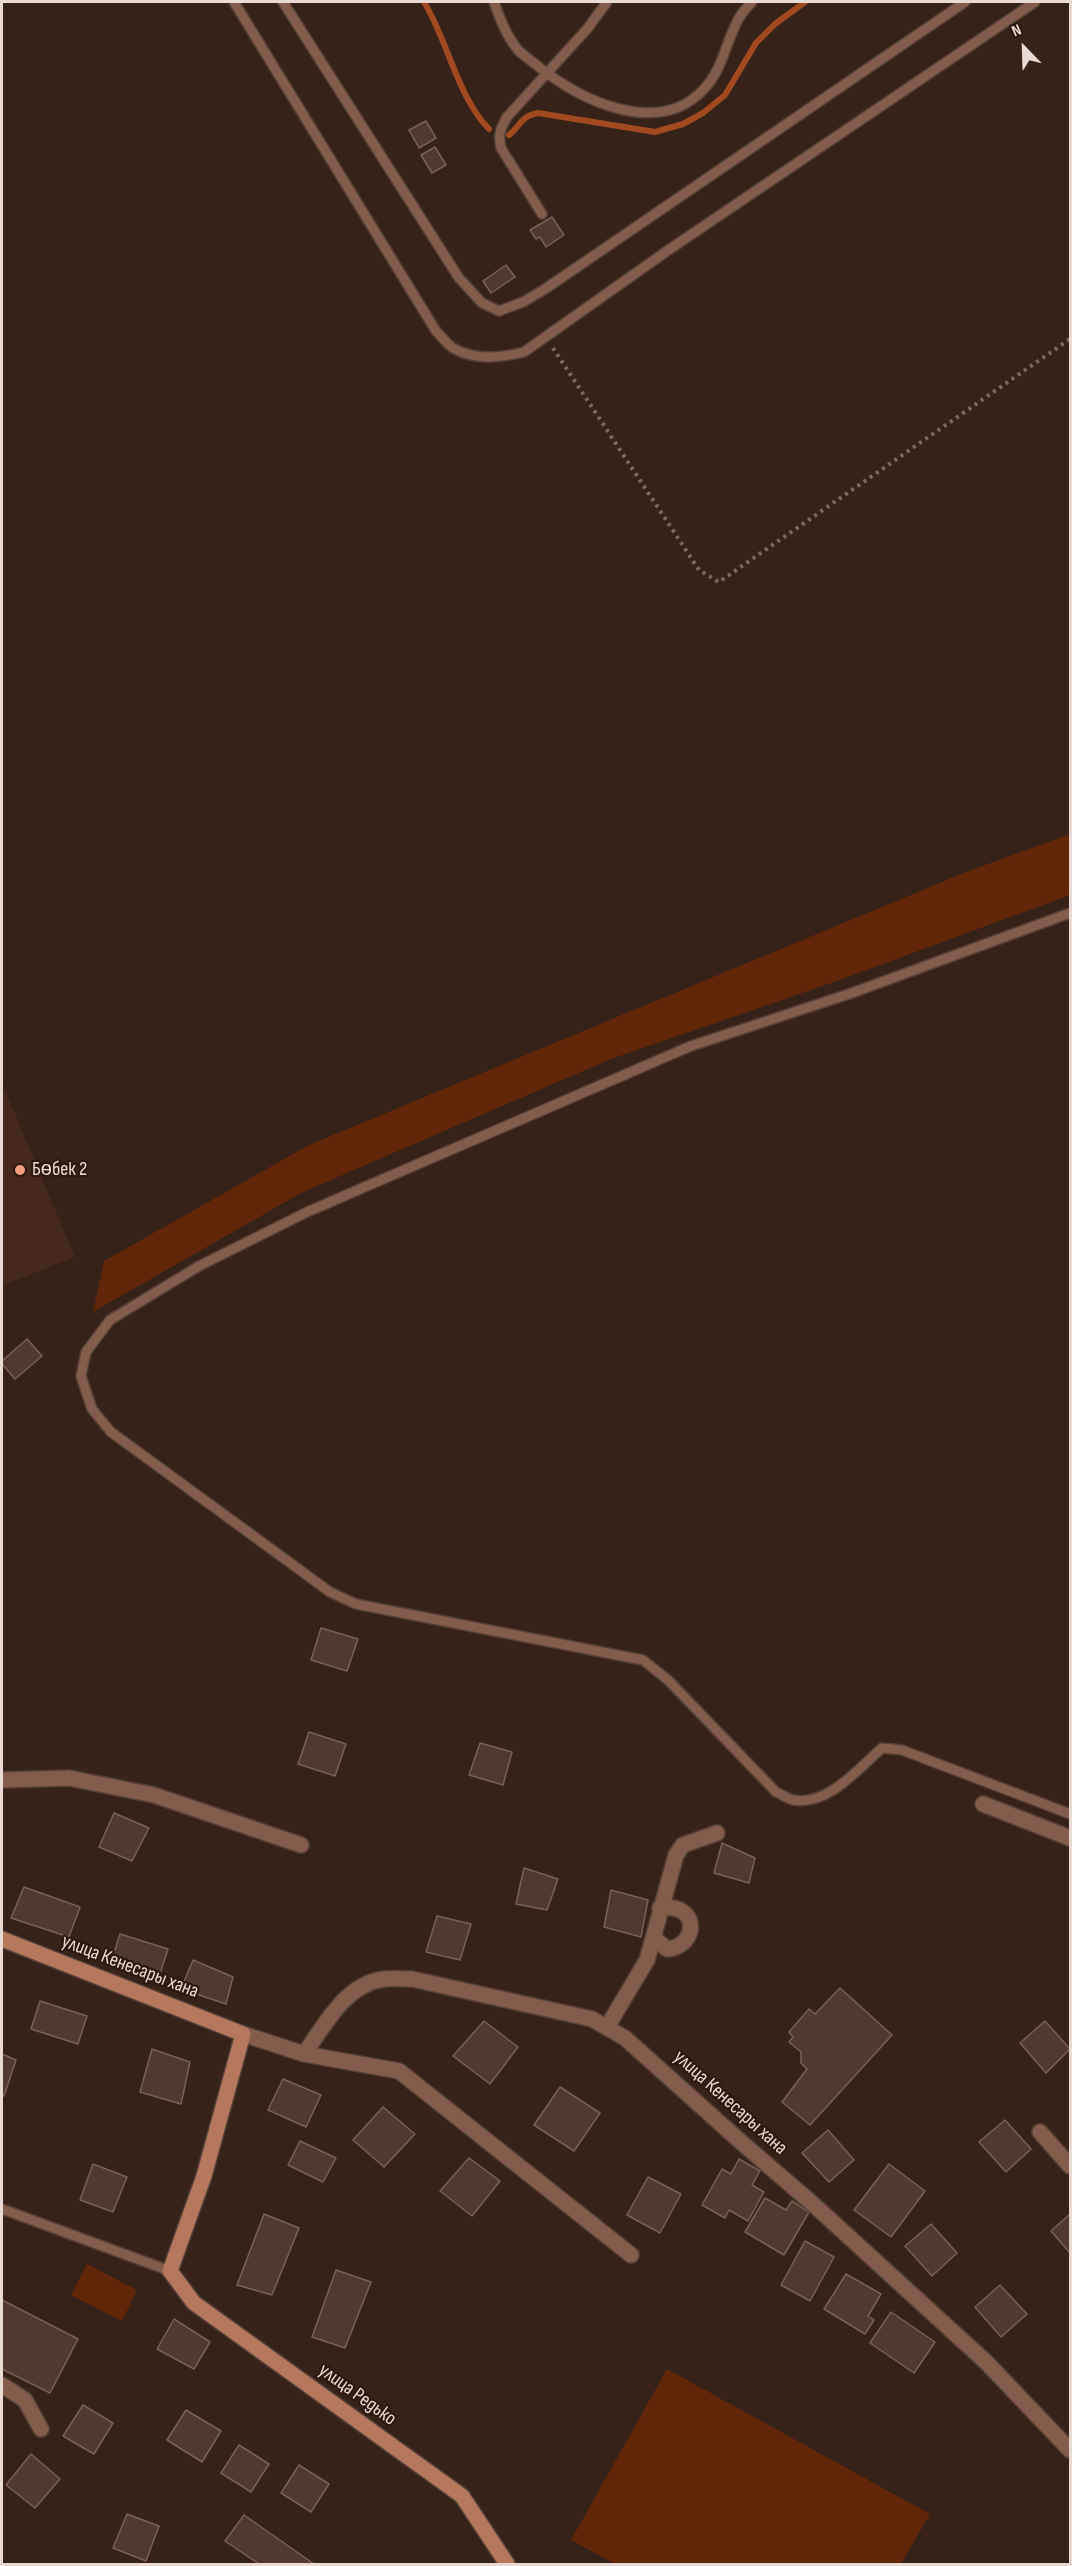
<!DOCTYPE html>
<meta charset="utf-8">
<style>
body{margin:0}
#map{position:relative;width:1072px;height:2566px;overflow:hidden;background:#372219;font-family:"Sofia Sans Condensed",sans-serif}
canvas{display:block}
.frame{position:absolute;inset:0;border:3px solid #e9dad4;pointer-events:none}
.north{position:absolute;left:994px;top:18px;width:60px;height:60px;-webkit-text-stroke:4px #2d1810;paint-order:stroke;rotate:337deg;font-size:16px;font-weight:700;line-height:24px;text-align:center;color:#e9dad4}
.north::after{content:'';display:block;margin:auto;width:21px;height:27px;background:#e9dad4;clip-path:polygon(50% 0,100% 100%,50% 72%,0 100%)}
</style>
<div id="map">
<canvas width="1072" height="2566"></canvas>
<div class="frame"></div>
<div class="north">N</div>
</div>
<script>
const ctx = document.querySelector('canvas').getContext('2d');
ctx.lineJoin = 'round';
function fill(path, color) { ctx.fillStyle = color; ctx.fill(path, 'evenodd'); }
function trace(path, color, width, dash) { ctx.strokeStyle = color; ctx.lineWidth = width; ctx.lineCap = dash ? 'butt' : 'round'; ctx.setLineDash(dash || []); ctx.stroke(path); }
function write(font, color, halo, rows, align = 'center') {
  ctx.font = font + ' "Sofia Sans Condensed",sans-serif'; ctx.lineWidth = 4.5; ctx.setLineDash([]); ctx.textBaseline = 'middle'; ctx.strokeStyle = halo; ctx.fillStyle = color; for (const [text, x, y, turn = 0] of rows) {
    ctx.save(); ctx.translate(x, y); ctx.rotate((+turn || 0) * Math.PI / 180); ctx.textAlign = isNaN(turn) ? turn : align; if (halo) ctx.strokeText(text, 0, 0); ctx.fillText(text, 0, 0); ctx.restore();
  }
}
const built = new Path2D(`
 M2 1083 75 1257 2 1286Z`);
const green = new Path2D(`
 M1070 834V895L834 982 611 1059 303 1192 93 1312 104 1261 309 1145 966 872Z
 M87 2264 137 2290 122 2321 71 2295Z
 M667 2369 930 2514 901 2564H615L571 2540Z`);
const stream = new Path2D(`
 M424 2C448 41 457 96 489 129
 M509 135C522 125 519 117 538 113L655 132 683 124 703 113 725 95 756 43 775 24 805 2`);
const building = new Path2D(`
 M426 121 436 138 419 148 409 130Z
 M435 147 446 165 432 173 421 155Z
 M552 217 564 235 546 247 540 237 536 239 530 230Z
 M506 265 515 277 491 293 483 281Z
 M27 1339 42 1356 15 1379 2 1364V1361Z
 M321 1628 358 1639 347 1671 311 1660Z
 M309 1732 346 1744 335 1776 298 1764Z
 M480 1743 512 1752 503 1785 469 1775Z
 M114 1813 149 1828 132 1861 99 1847Z
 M722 1843 755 1858 749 1883 714 1873Z
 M524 1868 558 1879 547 1910 516 1904Z
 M24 1887 80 1907 69 1937 11 1918Z
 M611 1890 648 1900 641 1937 604 1927Z
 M437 1916 471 1924 460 1960 426 1952Z
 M120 1934 168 1949 159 1977 111 1962Z
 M193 1960 233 1977 226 2004 181 1989Z
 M840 1988 892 2035 810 2125 782 2102 807 2069 801 2063V2052L789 2042 793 2037 789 2032 809 2009 815 2014Z
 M40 2001 87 2016 78 2044 31 2029Z
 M484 2021 518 2047 490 2084 453 2056Z
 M1045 2021 1070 2049 1046 2073 1020 2043Z
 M152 2049 190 2062 181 2104 140 2092Z
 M2 2054 16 2060 4 2096 2 2095Z
 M283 2079 321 2095 306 2127 268 2110Z
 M560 2087 600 2113 574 2151 534 2125Z
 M383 2107 415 2134 384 2167 353 2140Z
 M1005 2120 1031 2149 1006 2172 979 2142Z
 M828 2130 854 2160 829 2182 802 2153Z
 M300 2141 336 2158 323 2182 288 2165Z
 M469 2158 500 2181 472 2216 440 2191Z
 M739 2159 760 2171 752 2185 764 2192 748 2221 729 2210 725 2218 702 2205 722 2169 731 2174Z
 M93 2164 127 2177 113 2212 80 2200Z
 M889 2164 925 2191 891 2237 854 2210Z
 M648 2177 681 2194 660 2233 627 2215Z
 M765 2198 786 2210 792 2201 809 2212 784 2255 745 2232Z
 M264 2214 299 2228 272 2295 237 2285Z
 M1070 2214V2253L1051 2231Z
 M931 2224 957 2253 932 2276 905 2246Z
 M805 2241 834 2257 810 2301 781 2285Z
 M336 2270 371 2282 345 2348 312 2337Z
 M846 2274 881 2294 868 2316 874 2320 865 2334 824 2309Z
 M1000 2285 1027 2314 1001 2337 975 2307Z
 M2 2300 78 2339 50 2393 2 2369Z
 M891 2312 935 2342 914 2373 870 2343Z
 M174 2319 210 2342 194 2369 157 2349Z
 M83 2405 113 2423 94 2454 63 2436Z
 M186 2410 221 2431 202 2462 167 2440Z
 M239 2445 269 2464 251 2492 221 2473Z
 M31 2454 60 2479 35 2508 6 2485Z
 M299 2465 329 2484 311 2512 281 2493Z
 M127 2514 159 2526 146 2561 113 2548Z
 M244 2515 314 2564H259L225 2541Z`);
const path = new Path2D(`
 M553 348 699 570 719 582 1070 339`);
const lane = new Path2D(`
 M234 2 436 331C441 336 447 344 453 348 475 361 501 358 524 352L667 251 1035 2
 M283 2 459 278 482 303 499 311 523 302 545 289 965 2
 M494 2C500 19 506 35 518 50 524 56 533 62 539 67 581 101 659 138 704 89 722 70 725 46 736 24 739 16 746 8 752 2
 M542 214 501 148C498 135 500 129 507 117L587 29 607 2
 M1070 913 849 994 691 1046 307 1212 199 1266 110 1320 86 1352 81 1376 92 1409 111 1432 330 1592 356 1604 643 1660 668 1680 776 1792C781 1794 788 1799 793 1800 828 1806 858 1769 882 1748L902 1750 1070 1814
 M2 2209 170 2271`);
const street = new Path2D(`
 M2 1780 69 1778 154 1795 301 1845
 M983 1804 1070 1838
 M654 1938 667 1949C698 1947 701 1902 660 1908
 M607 2027 647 1960 676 1855 683 1845 717 1833
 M243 2034 304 2054 399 2071 631 2255
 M304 2054C325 2025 345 1984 384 1979 393 1978 403 1979 412 1979L592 2019 625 2038 741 2142 814 2205 986 2362 1070 2450
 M1040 2132 1070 2166
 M2 2385 25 2400 41 2429`);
const secondary = new Path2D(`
 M2 1939 243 2034 204 2176 170 2271 194 2303 462 2496 507 2564`);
const markers = [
 [20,1170,6,"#f2a17e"]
];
const poiNames = [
 ["Бөбек 2",32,1170]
];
const streetNames = [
 ["улица Кенесары хана",130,1967,21],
 ["улица Кенесары хана",730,2103,42],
 ["улица Редько",357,2395,36]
];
fill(built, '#45291d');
fill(green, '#612607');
trace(stream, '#a1491f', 6);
fill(building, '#50392f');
trace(building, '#7a6056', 1.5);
trace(lane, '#533f37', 12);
trace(street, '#533f37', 18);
trace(secondary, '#533f37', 18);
trace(path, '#7d6a62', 4, [3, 4.5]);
trace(lane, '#835c4b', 9);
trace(street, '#835c4b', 15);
trace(secondary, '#b6785d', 15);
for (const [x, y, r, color] of markers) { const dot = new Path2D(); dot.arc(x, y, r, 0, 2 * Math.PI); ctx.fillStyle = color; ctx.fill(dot); trace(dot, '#2d1810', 2); }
write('20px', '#e9dad4', '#2d1810', poiNames, 'left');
write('20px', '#e9dad4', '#2d1810', streetNames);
</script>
